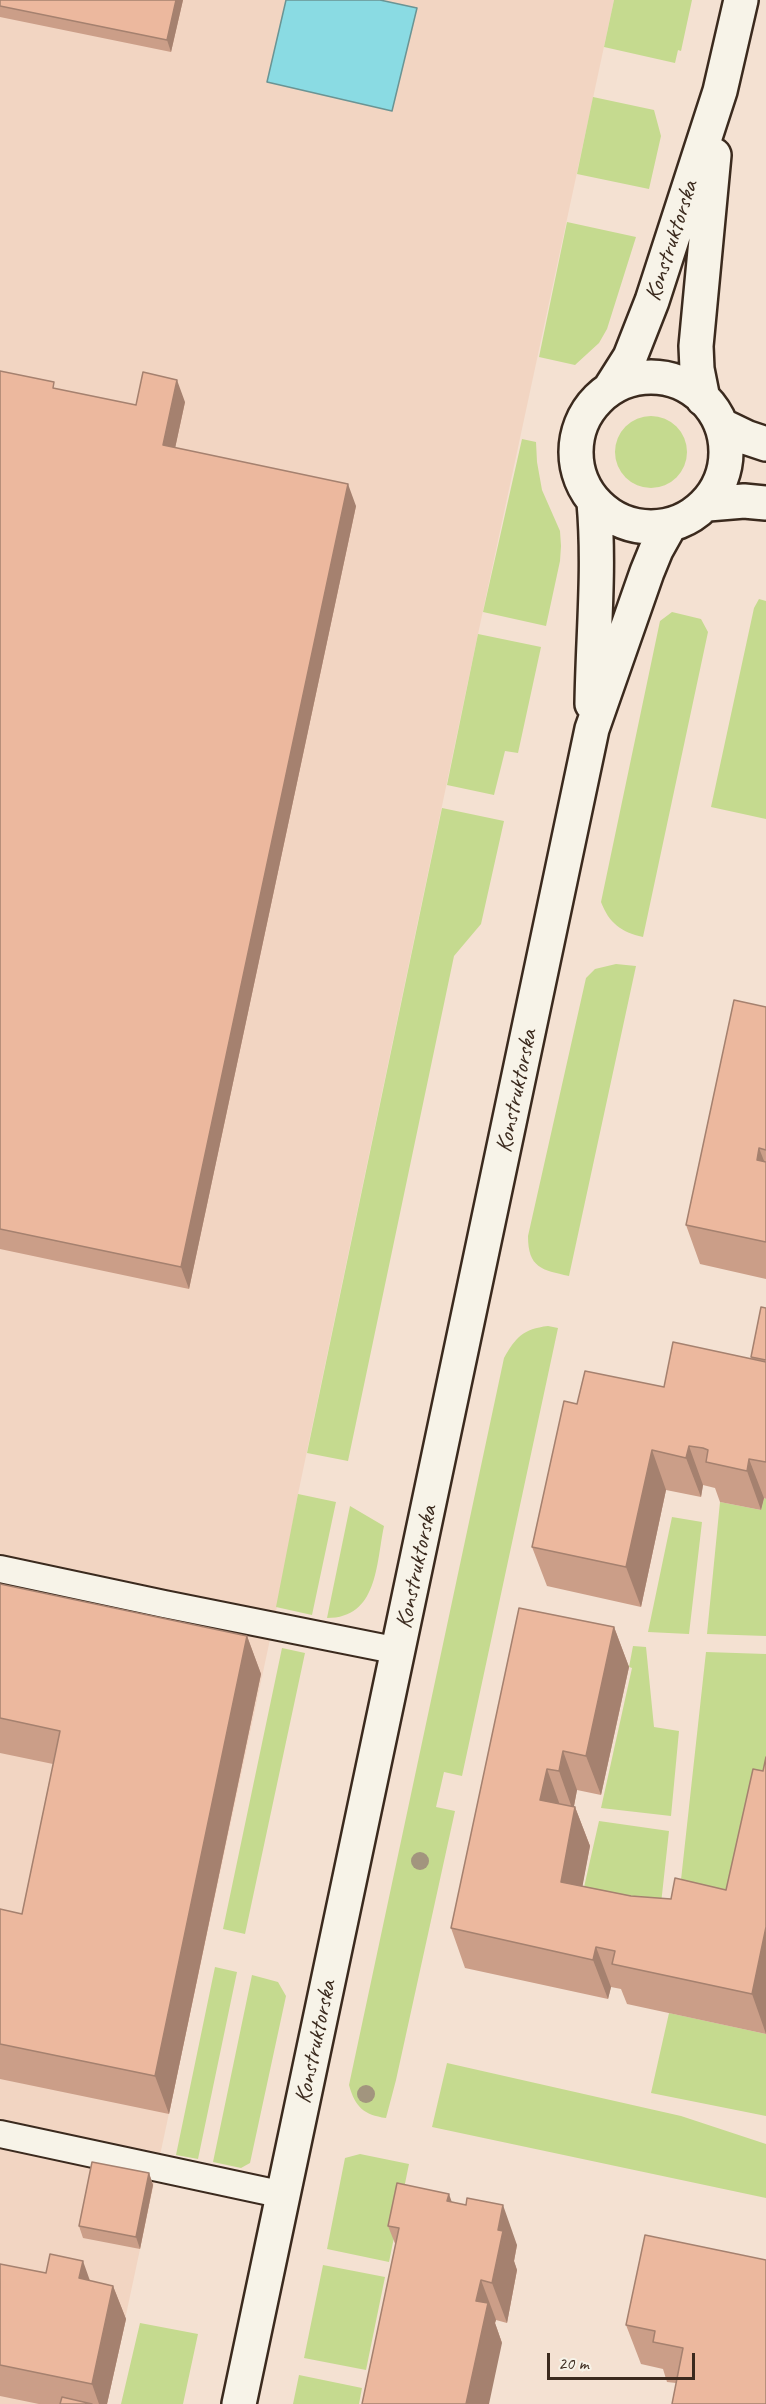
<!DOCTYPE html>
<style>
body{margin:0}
#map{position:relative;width:766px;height:2404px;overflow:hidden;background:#f4e1d2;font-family:Caveat,sans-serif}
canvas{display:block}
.scale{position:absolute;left:547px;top:2353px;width:148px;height:27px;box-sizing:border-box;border:3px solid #3b2a1e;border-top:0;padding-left:8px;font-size:18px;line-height:21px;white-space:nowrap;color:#3b2a1e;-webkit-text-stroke:4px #f7f3e8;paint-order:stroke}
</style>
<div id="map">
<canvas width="766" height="2404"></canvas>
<div class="scale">20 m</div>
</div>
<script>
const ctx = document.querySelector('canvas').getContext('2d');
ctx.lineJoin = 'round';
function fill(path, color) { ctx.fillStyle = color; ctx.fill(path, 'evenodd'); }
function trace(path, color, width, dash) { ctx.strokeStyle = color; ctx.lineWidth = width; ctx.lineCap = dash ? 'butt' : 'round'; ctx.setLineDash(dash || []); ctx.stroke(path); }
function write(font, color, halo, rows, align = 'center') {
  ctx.font = font + ' Caveat,sans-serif'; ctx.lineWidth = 6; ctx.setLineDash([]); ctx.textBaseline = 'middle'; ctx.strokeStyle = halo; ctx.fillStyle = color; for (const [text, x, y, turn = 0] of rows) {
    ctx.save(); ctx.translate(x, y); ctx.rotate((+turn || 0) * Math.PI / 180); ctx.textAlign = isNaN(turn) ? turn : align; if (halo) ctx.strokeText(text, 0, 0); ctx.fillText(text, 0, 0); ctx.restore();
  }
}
const built = new Path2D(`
 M0 0H614L478 634 298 1494 282 1583 107 2404H0Z`);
const green = new Path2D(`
 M614 0H692L681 51 678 50 675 63 604 47Z
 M593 97 654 110 661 136 649 189 577 174Z
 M567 222 636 237 607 329 599 343 575 365 539 357Z
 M615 452a36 36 0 1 1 72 0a36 36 0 1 1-72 0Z
 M522 439 536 442 537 462 542 490 560 531 561 546 560 561 546 626 483 612Z
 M759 599 766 601V819L711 807 754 608Z
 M672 612 701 619 708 632 643 937C621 932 609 923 601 902L660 621Z
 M478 634 541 647 518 753 505 751 494 795 447 785Z
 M442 808 504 821 481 924 454 956 348 1461 307 1453Z
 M616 964 636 966 569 1276C542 1270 528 1268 528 1236L586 978 595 969Z
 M548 1326 558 1328 462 1776 444 1772 436 1807 455 1811 396 2080 386 2118C364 2115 355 2107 349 2085L504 1358C516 1337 523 1329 548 1326Z
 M298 1494 336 1502 312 1615 276 1607Z
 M764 1498 766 1499V1636L707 1634 720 1502 761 1510Z
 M350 1506 384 1526C376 1564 378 1618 327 1618Z
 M672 1517 702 1522 689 1634 648 1632Z
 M633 1646 646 1647 654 1727 679 1731 671 1816 601 1808 632 1668 629 1667Z
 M282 1648 305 1653 245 1934 223 1929Z
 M706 1652 766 1654V1815L746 1905 679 1898Z
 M599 1821 669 1831 659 1922 580 1905Z
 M215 1967 237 1972 198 2159 176 2155Z
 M252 1975 278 1982 286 1996 250 2163 241 2168 213 2162Z
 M669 2013 766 2034V2116L651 2093Z
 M447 2063 681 2116 766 2144V2198L432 2127Z
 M360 2154 409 2164 389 2262 327 2249 345 2158Z
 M323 2265 385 2277 366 2370 304 2358Z
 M140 2323 198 2334 183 2404H121Z
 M299 2375 362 2388 359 2404H293Z`);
const water = new Path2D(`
 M286 0H380L417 8 392 111 267 82Z`);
const service = new Path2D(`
 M0 1569 164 1604 399 1651
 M0 2134 284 2195`);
const tertiary = new Path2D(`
 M576 452a75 75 0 1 1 150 0a75 75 0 1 1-150 0Z
 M611 387 630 357 652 301 720 91 741 0
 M703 399 697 369 696 346 714 155
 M721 425 748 438 766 444
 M708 504 744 501 766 503
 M592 704C593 636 600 569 594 502
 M239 2404 592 729 647 572 656 550 670 525`);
const trees = [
 [420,1861],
 [366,2094]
];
const wall = new Path2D(`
 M0 0H183L171 52 0 17Z
 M0 371 56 389 136 405 185 402 175 448 356 506 189 1289 0 1249Z
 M766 1007V1279L700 1264 686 1225Z
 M766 1308V1499L764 1498 761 1510 720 1502 715 1488 703 1485 701 1497 666 1490 641 1607 547 1586 532 1547 577 1404 664 1387 752 1359 751 1357Z
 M0 1584 247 1636 261 1674 169 2114 0 2079V1909L22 1914 53 1764 0 1753Z
 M614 1627 629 1667 601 1795 577 1790 574 1806 575 1807 590 1846 582 1886 631 1896 671 1899 726 1890 763 1771 766 1757V2034L627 2004 621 1989 611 1987 608 1999 465 1968 451 1928Z
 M149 2173 153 2185 140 2249 83 2238 79 2226Z
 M452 2202 517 2245 514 2261 517 2270 507 2323 496 2320 495 2323 502 2343 396 2246 388 2226Z
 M766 2260 676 2383 667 2382 663 2369 641 2364 626 2325Z
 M0 2264 113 2286 126 2319 107 2404H39L0 2396Z`);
const shadedWall = new Path2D(`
 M176 0H183L171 52 167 40Z
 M177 380 185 402 171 467 163 445Z
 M348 484 356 506 189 1289 181 1267Z
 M759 1148 766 1166 757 1160Z
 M689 1446 703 1485 701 1497 686 1458Z
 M652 1450 666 1490 641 1607 626 1567Z
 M749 1459 764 1498 761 1510 747 1471Z
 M614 1627 629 1667 601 1795 586 1756Z
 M247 1636 261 1674 169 2114 155 2076Z
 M563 1751 577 1790 573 1811 559 1771Z
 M547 1769 561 1808 540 1800Z
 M575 1807 590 1846 576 1921 561 1882Z
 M766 1927V2034L752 1994Z
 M596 1947 611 1987 608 1999 593 1960Z
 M149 2173 153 2185 140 2249 136 2237Z
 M449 2194 463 2234 447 2201Z
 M503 2205 517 2245 514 2261 517 2270 507 2323 492 2283 498 2230Z
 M83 2261 95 2295 79 2278Z
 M481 2280 496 2320 495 2323 502 2343 489 2404H466L476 2301Z
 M113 2286 126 2319 107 2404H99L92 2384Z`);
const building = new Path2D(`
 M0 0H176L167 40 0 6Z
 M0 371 54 382 53 388 136 405 143 372 177 380 163 445 348 484 181 1267 0 1229Z
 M734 1000 766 1007V1150L759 1148 757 1160 766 1162V1242L686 1225Z
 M761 1307 766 1308V1360L751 1357Z
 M673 1342 766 1362V1462L749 1459 747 1471 706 1462 708 1450 703 1448 689 1446 686 1458 652 1450 626 1567 532 1547 564 1401 577 1404 585 1371 664 1387Z
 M0 1584 247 1636 155 2076 0 2044V1909L22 1914 60 1731 0 1718Z
 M519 1608 614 1627 586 1756 563 1751 559 1771 547 1769 540 1800 575 1807 561 1882 631 1896 671 1899 675 1878 726 1890 753 1769 763 1771 766 1757V1927L752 1994 612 1964 615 1951 596 1947 593 1960 451 1928Z
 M92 2162 149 2173 136 2237 79 2226Z
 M397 2183 449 2194 447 2201 466 2205 467 2198 503 2205 498 2230 503 2231 492 2283 481 2280 476 2301 488 2303 466 2404H362L399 2228 388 2226Z
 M645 2235 766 2260V2404H672L683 2348 653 2342 655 2331 626 2325Z
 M50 2254 83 2261 79 2278 113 2286 92 2384 0 2365V2264L46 2273Z
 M62 2397 92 2404H60Z`);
const streetNames = [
 ["Konstruktorska",672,241,-72],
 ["Konstruktorska",517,1091,-78],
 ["Konstruktorska",417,1567,-78],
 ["Konstruktorska",316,2042,-78]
];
fill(built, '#f2d5c2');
fill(green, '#c5da8f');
fill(water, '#8adbe3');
trace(water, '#6a9494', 1.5);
trace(service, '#3b2a1e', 30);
trace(tertiary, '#3b2a1e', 38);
trace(service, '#f7f3e8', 26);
trace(tertiary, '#f7f3e8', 33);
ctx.fillStyle = '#a2957e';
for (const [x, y] of trees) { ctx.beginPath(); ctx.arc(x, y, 9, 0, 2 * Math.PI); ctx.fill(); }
fill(wall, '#cb9e88');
fill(shadedWall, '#a5816f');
fill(building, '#ecb89e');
trace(building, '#a5816f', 1.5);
write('24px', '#3b2a1e', '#f7f3e8', streetNames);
</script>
